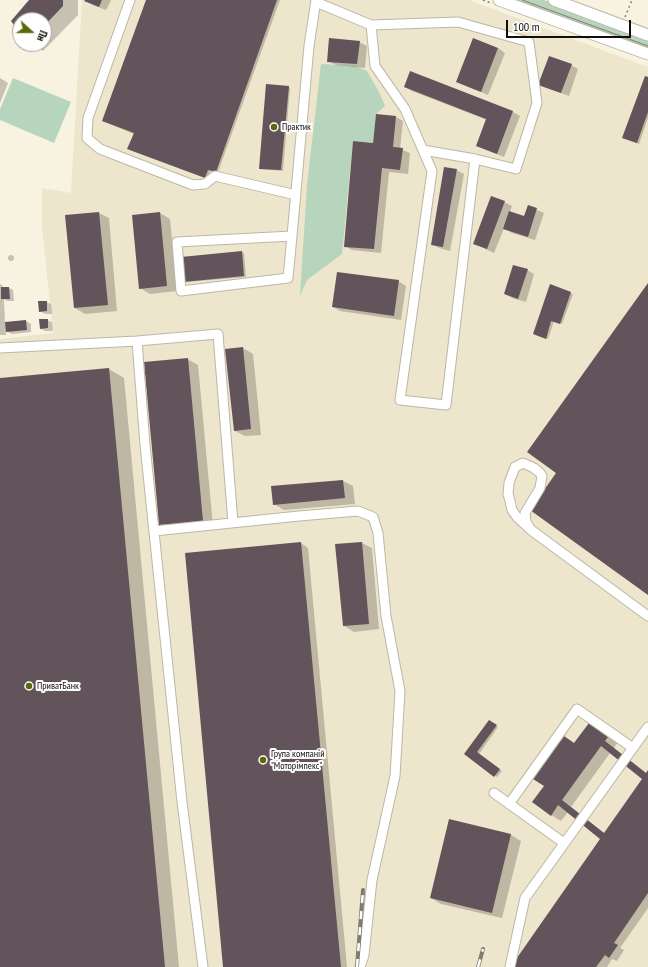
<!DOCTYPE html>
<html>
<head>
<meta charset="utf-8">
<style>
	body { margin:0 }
	#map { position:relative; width:648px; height:967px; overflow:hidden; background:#f8f3e0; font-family:"PT Sans Narrow",sans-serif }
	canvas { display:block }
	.north { position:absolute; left:12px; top:12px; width:40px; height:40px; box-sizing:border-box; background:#fff; border:1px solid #a09f9d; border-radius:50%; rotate:111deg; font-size:11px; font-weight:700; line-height:16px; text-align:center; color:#110f09 }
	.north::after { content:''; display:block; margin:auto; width:14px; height:18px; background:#5d680c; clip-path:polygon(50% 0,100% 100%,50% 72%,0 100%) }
	.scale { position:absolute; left:506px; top:20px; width:125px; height:18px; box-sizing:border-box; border:2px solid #110f09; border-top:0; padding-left:5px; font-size:12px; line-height:14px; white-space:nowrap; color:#110f09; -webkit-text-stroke:3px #fff; paint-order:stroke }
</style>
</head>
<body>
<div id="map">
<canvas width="648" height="967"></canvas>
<div class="north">Пн</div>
<div class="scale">100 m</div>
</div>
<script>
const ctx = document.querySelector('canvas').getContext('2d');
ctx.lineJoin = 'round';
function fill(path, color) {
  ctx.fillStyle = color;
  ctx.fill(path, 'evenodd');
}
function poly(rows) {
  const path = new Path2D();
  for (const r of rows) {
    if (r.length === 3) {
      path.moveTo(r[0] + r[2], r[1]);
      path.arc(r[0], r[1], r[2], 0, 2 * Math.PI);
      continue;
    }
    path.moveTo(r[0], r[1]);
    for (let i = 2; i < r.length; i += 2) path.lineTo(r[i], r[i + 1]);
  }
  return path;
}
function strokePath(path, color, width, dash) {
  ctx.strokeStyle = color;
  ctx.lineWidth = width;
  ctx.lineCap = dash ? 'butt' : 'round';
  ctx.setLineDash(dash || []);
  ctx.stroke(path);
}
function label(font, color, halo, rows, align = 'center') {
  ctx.font = font + ' "PT Sans Narrow",sans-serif';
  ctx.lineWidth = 4;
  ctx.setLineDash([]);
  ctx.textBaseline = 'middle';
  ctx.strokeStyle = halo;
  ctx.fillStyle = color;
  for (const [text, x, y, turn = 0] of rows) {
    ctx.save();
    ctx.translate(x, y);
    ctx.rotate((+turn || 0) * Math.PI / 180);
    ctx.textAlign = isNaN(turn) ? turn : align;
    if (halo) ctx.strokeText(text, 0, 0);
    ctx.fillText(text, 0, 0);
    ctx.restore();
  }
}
const built = poly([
	[82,0,469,0,648,67,648,967,0,967,0,339,53,333,42,226,42,188,71,193]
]);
const green = poly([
	[514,0,544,0,648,39,648,50],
	[321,64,355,66,367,71,380,94,385,106,376,114,373,143,353,141,342,254,307,280,300,296,307,185],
	[13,78,71,102,54,143,0,120,0,109]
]);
const shadow = poly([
	[30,0,78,0,78,15,43,51,31,44,44,44,44,20,20,20,20,32,12,21],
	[86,0,111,0,106,10,93,5],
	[147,0,280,0,218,172,211,170,207,178,131,150,134,134,103,121],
	[359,42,367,46,365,68,336,65,328,61],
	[498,48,505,53,488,95,457,82],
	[571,65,578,69,569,96,547,88,540,84],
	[411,72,513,112,520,116,504,157,477,146,487,120,412,91,405,87],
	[0,78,8,83,0,103],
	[648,78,648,118,639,144,625,139],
	[288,87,290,88,283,171,262,169],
	[396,117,403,121,400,149,410,153,408,174,389,172,381,253,352,250,345,246],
	[456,170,464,174,450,251,439,248,432,244],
	[504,202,512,206,510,212,525,217,528,206,544,213,535,240,512,233,504,228,494,253,475,244],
	[99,213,109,218,117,311,85,314,75,308],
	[160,213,170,219,177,291,150,294,140,288],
	[242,252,244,253,246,277,186,282,184,281],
	[11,258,3],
	[527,270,534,274,526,302,512,298,505,294],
	[398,281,406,286,401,320,340,311,333,307],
	[0,284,2,285,3,288,9,288,13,290,14,301,7,301,4,299,5,323,26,321,31,324,31,332,12,334,6,331,6,335,0,335],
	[551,286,573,294,562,324,554,321,548,339,536,335],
	[46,302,51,304,52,314,45,314,40,311],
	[47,320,52,322,53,331,45,331,40,328],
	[243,348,253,354,261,435,245,436,235,431],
	[187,359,198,365,213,526,170,530,160,525],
	[109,369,124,378,179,967,0,967,0,379],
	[343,481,353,486,355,504,284,510,274,504],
	[301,543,308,548,347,967,224,967],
	[362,543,372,548,379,629,354,632,344,626],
	[489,721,498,727,479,754,502,771,497,777,465,754],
	[589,724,617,743,614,748,647,774,648,772,648,908,620,948,624,950,617,961,612,959,607,967,516,967,602,838,568,812,561,821,551,815,545,786,564,737,575,744],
	[610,753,643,778,605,834,571,807],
	[450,821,511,835,521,841,502,918,441,904,431,898]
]);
const building = poly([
	[29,0,63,0,63,6,44,26,44,20,20,20,20,33,11,21],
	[85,0,102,0,99,7,84,1],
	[146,0,277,0,216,172,208,170,205,178,127,149,134,133,102,121],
	[329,38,360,41,357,64,327,62],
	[473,38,498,48,481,92,456,82],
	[549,56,572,64,561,93,538,85],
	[410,71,513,111,497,154,476,146,486,119,404,87],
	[645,76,648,77,648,112,637,143,622,138],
	[266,84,289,86,281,170,259,169],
	[376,114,396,116,393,147,403,148,400,170,382,168,374,249,344,247,353,141,373,143],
	[444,167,457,169,443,247,431,245],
	[491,196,505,201,487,249,473,244],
	[528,205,537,208,528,237,503,229,509,211,524,216],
	[99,212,108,305,74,308,65,215],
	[160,212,167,286,139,289,132,215],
	[242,251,244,276,183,282,181,257],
	[513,265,528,269,518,299,504,294],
	[337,272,399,280,394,316,332,307],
	[648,283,648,595,530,510,556,473,527,452],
	[550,284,571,292,560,324,551,321,546,339,533,334],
	[1,287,9,287,10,299,1,299],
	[38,301,47,301,47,311,39,312],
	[39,319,48,319,48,328,40,329],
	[26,320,27,330,6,332,5,322],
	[243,347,251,429,234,431,225,349],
	[188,358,203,521,159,525,144,362],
	[109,368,165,967,0,967,0,378],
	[343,480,345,498,273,505,271,486],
	[301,542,341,967,223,967,185,553],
	[362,542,369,624,343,626,335,544],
	[489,720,497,725,477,752,500,769,494,777,464,754],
	[589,723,608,737,605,741,646,773,648,770,648,893,614,943,618,945,609,958,605,955,596,967,515,967,512,965,600,839,558,805,551,816,532,802,544,786,533,779,564,736,574,743],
	[601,746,642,779,604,833,562,800],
	[449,819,511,834,492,913,430,898]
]);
const path = poly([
	[483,0,491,3],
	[625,17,632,0]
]);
const minor = poly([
	[130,0,88,118,87,138,100,149,193,185,205,184,215,176,296,195],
	[316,2,371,25,375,66,405,109,432,171,400,400,446,405,475,159,516,169,537,103,529,42,458,22,371,25],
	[423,150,475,159],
	[292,236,177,242,181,291,288,278,292,236,309,46,316,0],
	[137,341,145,445,182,802,203,967],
	[0,348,137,341,218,334,233,523],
	[531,530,526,522,525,513,540,488,542,476,540,473,534,468,523,463,515,467,509,483,508,494,510,501,512,510,517,517,531,530,648,616],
	[154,531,299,516,358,511,373,517,378,533,386,616,400,691,395,776,372,880,364,955,360,967],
	[494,793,564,843],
	[509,804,577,709,633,748],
	[510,967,525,898,648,727]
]);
const major = poly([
	[499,0,648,54],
	[554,0,648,35]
]);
const tram = poly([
	[522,0,648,46]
]);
const rail = poly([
	[357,967,363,890],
	[478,967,483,949]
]);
const markers = [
	[274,127,4,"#5d680c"],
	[29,686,4,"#5d680c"],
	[263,760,4,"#5d680c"]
];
const poiNames = [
	["Практик",282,127],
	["ПриватБанк",37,686],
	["Група компаній",271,754],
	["\"Моторімпекс\"",271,766]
];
fill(built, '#ede5cc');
fill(green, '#b7d5bd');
fill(shadow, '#0003');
fill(building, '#63535b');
strokePath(minor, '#bcb7a6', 11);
strokePath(major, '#bcb7a6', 13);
strokePath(path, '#898578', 1.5, [2, 3]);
strokePath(minor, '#fff', 9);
strokePath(major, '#fff', 11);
strokePath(tram, '#807c70', 1);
strokePath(rail, '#807c70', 4);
strokePath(rail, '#fff', 2.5, [8]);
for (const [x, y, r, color] of markers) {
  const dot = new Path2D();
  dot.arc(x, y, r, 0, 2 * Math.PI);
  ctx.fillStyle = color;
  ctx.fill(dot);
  strokePath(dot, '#fff', 1.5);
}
label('10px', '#110f09', '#fff', poiNames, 'left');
</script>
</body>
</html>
